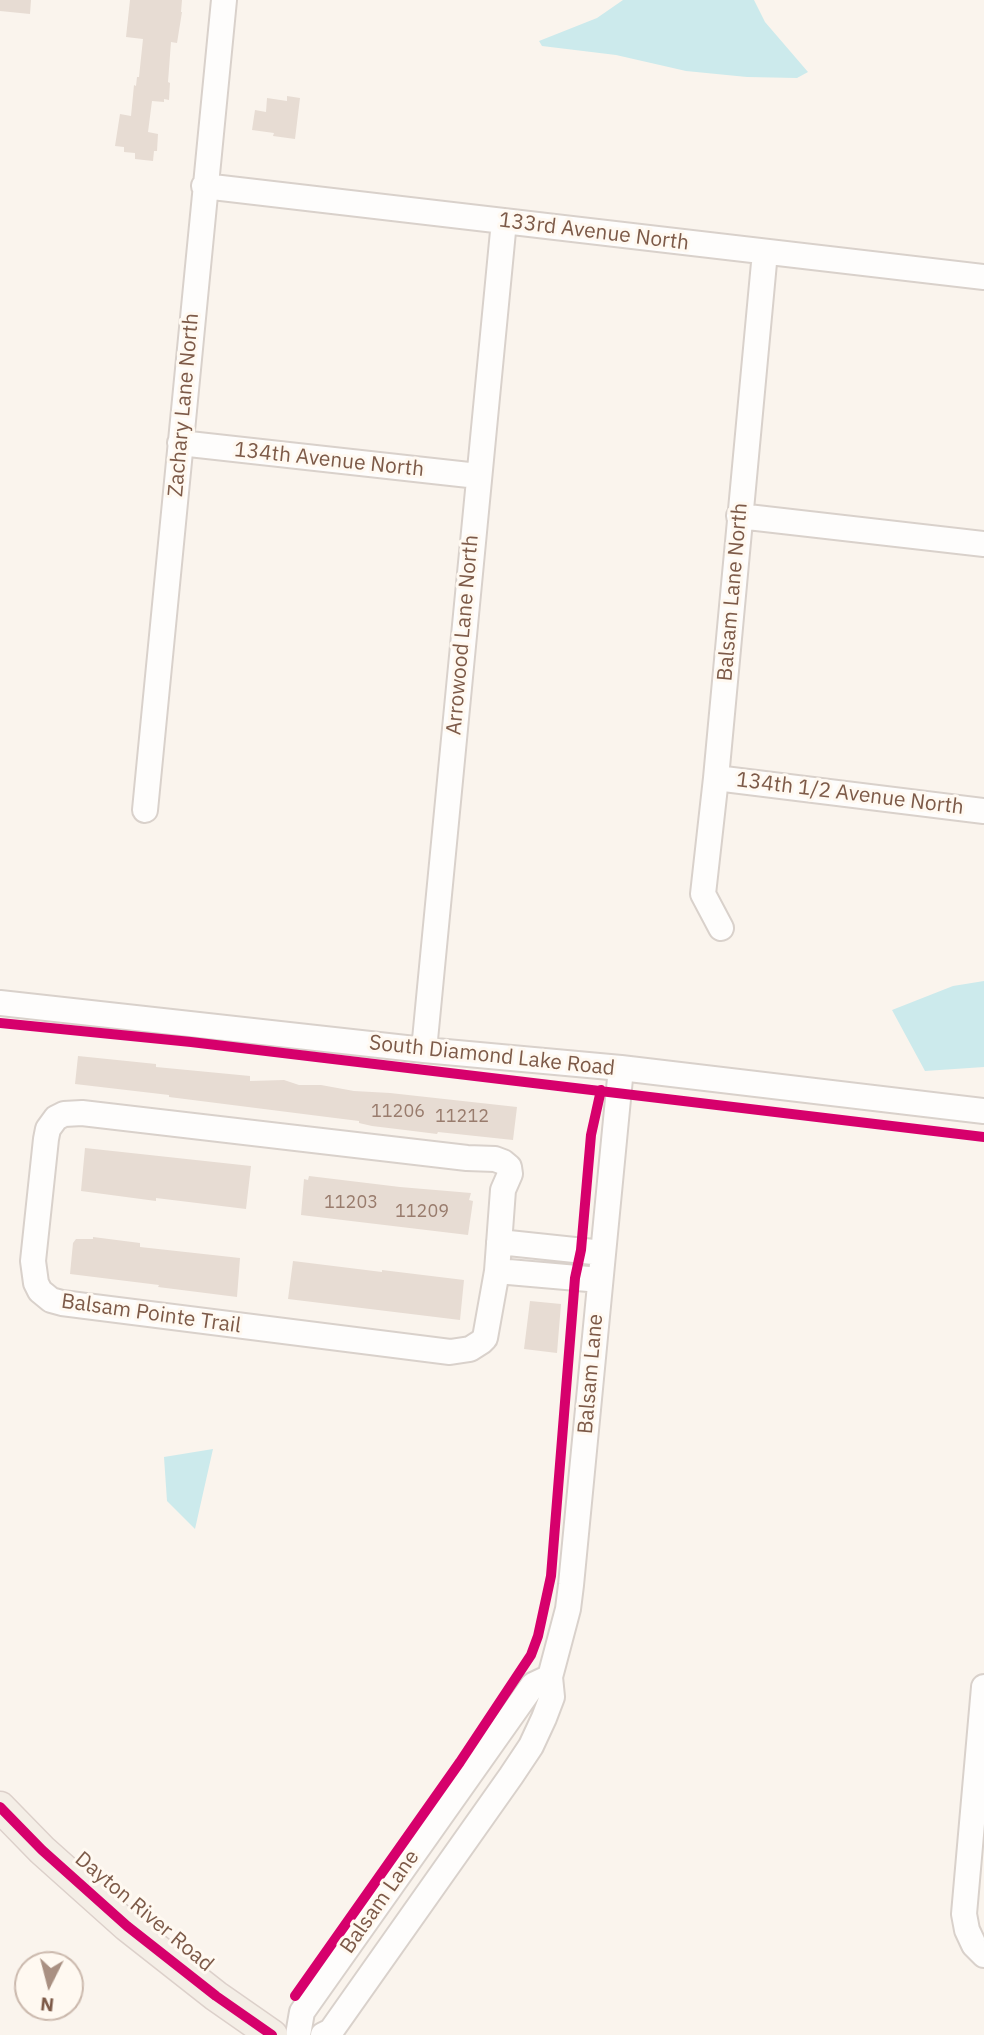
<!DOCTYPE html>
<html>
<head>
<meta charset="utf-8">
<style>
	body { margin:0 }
	#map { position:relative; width:984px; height:2035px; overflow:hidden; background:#faf4ed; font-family:"IBM Plex Sans",sans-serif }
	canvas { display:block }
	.north { position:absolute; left:14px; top:1951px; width:70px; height:70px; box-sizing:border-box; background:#fff9f1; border:2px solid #cbb9ad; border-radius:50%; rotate:186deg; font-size:19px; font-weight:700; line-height:28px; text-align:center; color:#7d5a48 }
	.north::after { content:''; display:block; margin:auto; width:24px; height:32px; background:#a99082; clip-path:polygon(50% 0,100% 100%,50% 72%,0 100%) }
</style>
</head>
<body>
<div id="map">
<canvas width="984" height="2035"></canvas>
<div class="north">N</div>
</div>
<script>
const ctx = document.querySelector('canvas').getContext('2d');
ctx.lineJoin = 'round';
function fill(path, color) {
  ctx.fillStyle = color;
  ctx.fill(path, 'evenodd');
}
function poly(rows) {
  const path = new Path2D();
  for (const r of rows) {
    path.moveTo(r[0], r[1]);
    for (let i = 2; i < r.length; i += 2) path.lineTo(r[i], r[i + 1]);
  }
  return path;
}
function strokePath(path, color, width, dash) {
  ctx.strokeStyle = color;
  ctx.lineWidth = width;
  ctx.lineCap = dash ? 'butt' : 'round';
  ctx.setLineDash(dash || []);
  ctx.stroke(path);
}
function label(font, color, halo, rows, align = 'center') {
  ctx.font = font + ' "IBM Plex Sans",sans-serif';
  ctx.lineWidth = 6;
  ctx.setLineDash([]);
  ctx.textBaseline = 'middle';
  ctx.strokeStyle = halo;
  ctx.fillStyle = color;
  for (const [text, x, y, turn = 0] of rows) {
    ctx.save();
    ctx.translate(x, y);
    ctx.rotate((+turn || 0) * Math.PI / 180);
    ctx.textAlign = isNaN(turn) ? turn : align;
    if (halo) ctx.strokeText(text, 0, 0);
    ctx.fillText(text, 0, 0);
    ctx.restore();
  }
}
const water = poly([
	[623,0,754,0,765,22,808,72,797,78,747,77,686,71,616,55,542,46,539,41,597,18],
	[984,981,984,1067,925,1071,892,1010,953,986],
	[213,1449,195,1529,167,1501,164,1457]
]);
const building = poly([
	[0,0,31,0,30,14,0,11],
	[130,0,182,0,181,12,182,12,177,43,171,42,168,82,170,83,169,100,164,99,164,102,152,101,148,132,158,134,157,151,154,151,153,161,135,159,135,153,124,152,124,147,115,146,120,114,131,116,134,85,136,86,137,77,139,77,143,39,126,37],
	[287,96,300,98,295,139,273,136,274,133,252,130,255,110,266,112,267,98,287,101],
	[78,1056,156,1064,156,1067,250,1076,250,1081,284,1080,299,1085,321,1085,354,1091,390,1093,517,1107,513,1140,438,1132,437,1134,405,1130,372,1126,359,1123,359,1121,327,1117,169,1097,169,1095,75,1084],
	[85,1148,251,1166,246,1209,156,1198,156,1201,81,1191],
	[309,1176,400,1187,471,1193,469,1200,473,1201,468,1235,301,1215,304,1179,308,1180],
	[93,1237,140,1243,140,1247,240,1258,237,1297,158,1287,159,1285,70,1274,73,1243,76,1239,93,1239],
	[293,1261,382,1272,382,1270,464,1280,460,1320,288,1299],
	[530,1301,561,1304,557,1353,524,1349]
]);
const minor = poly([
	[204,186,984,277],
	[180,443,478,476],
	[739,516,984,544],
	[716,778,984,811],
	[145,810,224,0],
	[721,928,703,894,716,778,765,252],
	[0,1003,424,1050,621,1068,984,1111],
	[424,1050,504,221],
	[82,1113,467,1158,495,1159,503,1162,509,1167,510,1174,503,1190,497,1271,485,1338,481,1342,470,1349,450,1352,62,1303,51,1300,40,1291,36,1283,33,1261,46,1139,48,1129,56,1118,64,1114,82,1113],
	[499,1242,603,1253],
	[497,1271,600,1280],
	[984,1687,964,1914,967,1930,974,1945,984,1955],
	[298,2035,302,2012,533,1685,550,1677],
	[323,2035,331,2031,511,1776,531,1746,544,1718,552,1697,550,1677,568,1609,571,1585,621,1068]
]);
const major = poly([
	[0,1807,42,1850,127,1926,216,1996,272,2035]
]);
const cycleway = poly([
	[0,1023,191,1042,984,1137],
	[0,1807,42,1850,127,1926,216,1996,272,2035],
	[295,1996,460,1762,531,1655,538,1636,551,1576,575,1278,581,1250,591,1135,601,1090]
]);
const numberNames = [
	["11206",398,1112],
	["11212",462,1117],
	["11203",351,1203],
	["11209",422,1212]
];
const streetNames = [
	["133rd Avenue North",594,232,7],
	["Zachary Lane North",184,405,-85],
	["134th Avenue North",329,460,6],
	["Balsam Lane North",733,592,-85],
	["Arrowood Lane North",463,635,-85],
	["134th 1/2 Avenue North",850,794,7],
	["South Diamond Lake Road",492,1056,6],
	["Balsam Pointe Trail",151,1314,8],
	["Balsam Lane",591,1374,-85],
	["Balsam Lane",380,1902,-55],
	["Dayton River Road",144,1912,40]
];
fill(water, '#cceaec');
fill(building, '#e7dcd3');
strokePath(minor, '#d9d1cb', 28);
strokePath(major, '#dcd0ca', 33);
strokePath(minor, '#fefdfc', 24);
strokePath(major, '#f4eee6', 30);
strokePath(cycleway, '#d6006c', 10);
label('18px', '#997c6d', null, numberNames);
label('21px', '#7d5a48', '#fff9f1', streetNames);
</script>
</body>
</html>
